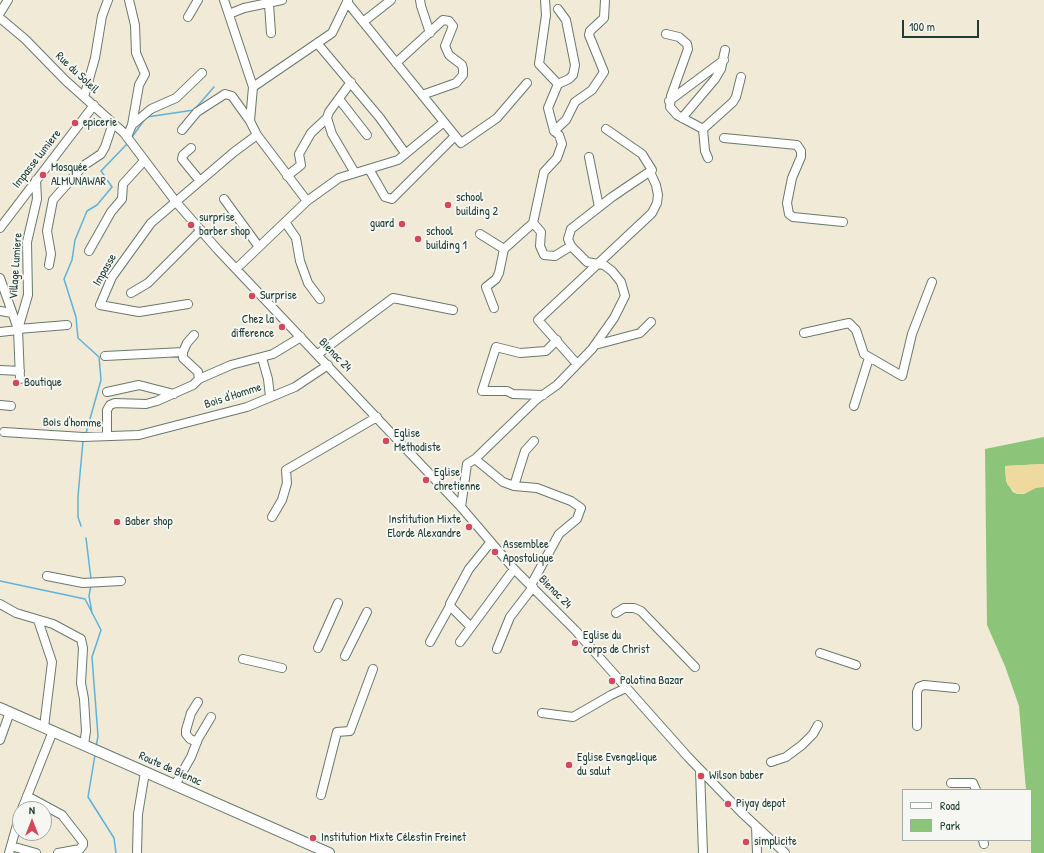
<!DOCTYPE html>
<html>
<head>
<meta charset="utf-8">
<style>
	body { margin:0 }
	#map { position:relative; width:1044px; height:853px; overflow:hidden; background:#f0ead7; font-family:"Patrick Hand",sans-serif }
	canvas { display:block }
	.legend { position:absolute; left:902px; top:789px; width:130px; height:52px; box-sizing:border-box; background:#f6f6f2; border:1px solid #a0aca6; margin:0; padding:5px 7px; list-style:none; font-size:12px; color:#1f3d34 }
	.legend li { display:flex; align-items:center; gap:8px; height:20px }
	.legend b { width:20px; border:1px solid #a0aca6 }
	.north { position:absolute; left:12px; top:801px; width:40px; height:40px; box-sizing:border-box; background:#f6f6f2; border:1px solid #a0aca6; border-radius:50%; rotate:0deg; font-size:11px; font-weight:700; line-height:16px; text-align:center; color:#1f3d34 }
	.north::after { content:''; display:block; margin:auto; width:14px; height:18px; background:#d1495b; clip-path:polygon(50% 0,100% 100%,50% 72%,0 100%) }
	.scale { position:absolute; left:902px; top:20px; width:77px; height:18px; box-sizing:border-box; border:2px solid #1f3d34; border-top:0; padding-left:5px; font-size:12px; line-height:14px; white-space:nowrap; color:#1f3d34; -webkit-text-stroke:3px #f6f6f2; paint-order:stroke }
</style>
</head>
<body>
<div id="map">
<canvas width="1044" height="853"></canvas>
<ul class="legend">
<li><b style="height:5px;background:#fff"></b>Road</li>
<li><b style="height:11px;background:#8cc579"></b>Park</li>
</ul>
<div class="north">N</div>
<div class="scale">100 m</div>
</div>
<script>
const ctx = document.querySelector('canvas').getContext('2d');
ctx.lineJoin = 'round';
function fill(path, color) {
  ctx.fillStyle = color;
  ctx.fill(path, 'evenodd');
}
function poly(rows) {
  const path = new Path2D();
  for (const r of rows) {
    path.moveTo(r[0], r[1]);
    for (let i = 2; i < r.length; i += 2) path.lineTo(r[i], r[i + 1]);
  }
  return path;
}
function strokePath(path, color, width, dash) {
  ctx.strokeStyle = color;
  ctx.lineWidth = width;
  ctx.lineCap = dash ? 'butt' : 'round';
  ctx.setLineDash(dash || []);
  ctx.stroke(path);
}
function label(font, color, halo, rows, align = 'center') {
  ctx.font = font + ' "Patrick Hand",sans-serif';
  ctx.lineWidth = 4;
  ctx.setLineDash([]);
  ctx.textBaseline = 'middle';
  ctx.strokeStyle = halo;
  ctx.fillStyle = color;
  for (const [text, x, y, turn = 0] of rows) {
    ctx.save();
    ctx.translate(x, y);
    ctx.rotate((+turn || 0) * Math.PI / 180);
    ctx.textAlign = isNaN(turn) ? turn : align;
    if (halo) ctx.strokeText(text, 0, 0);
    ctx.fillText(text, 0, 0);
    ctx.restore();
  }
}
const green = poly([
	[1044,437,1044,464,1005,466,1006,481,1013,492,1017,494,1024,494,1034,488,1044,487,1044,853,1031,853,1031,790,1026,790,1019,706,1005,666,987,625,985,449]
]);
const sand = poly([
	[1044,464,1044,487,1038,487,1026,493,1017,494,1007,484,1005,466]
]);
const stream = poly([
	[147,117,194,110,214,87],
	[132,137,145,119],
	[86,433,101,380,99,357,78,338,76,317,64,279,72,260,75,240,87,211,97,205,112,187,101,171,127,144],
	[81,526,78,517,78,496,83,441],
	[86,538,91,579],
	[0,581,85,599,101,630,92,657,98,736,96,747],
	[91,585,89,596,92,613],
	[95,755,88,797,114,838,116,853]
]);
const minor = poly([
	[224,0,253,87,250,121,257,135,307,201],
	[420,0,421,6,430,33],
	[545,0,546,15,539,64,558,84,548,108,554,131,559,135,562,144,557,158,544,172,533,223,541,232,540,246,544,255,555,256,571,246],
	[347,2,461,143,497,118,527,83],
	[269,4,271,33],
	[0,13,8,0],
	[229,14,244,8,282,0],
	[188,17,198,0],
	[0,18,25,39,65,80,124,133,176,202,218,250,461,507,514,569,575,630,688,757,741,812,785,853],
	[363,22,391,0],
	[666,34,679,37,687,44,688,49,671,96,670,107,677,115,703,129,705,151,708,158],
	[317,43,380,118,405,153],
	[396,63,443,20,449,21,453,26,445,46,449,55,462,65,463,69,463,75,456,83,422,95],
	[351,82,329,112,327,118,332,134,355,173],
	[558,84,569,79,573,75,575,65,566,20,558,9],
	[253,87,332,33,348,0],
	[84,97,95,58,102,16,108,0],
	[339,99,367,135],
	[669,101,724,60],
	[682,118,715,79,721,69,725,50],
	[132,125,151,109,176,98,202,73],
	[703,129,733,102,736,97,741,77],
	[182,130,197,112,225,94,232,96,250,121],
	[554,131,566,120,575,102,592,90,604,72,589,35,590,31,604,18,605,0],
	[127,137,132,125,139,85,145,74,136,53,135,25,129,0],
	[724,138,797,145,801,151,801,157,792,178,787,203,789,214,793,217,843,222],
	[191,148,183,155,182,159,200,181],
	[589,157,599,207],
	[369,169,385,197,392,199,455,136],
	[287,176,301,165,299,154,311,133,327,118],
	[224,199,259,247],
	[285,222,296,238,300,261,308,283,320,299],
	[0,228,94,105],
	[480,234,504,249,499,273,496,279,486,287,494,308],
	[504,249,533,223],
	[89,251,111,212,122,199,123,184,144,161],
	[49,265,51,254,47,231,53,200,83,166,101,154,105,147,113,123],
	[236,269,307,201,339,178,398,160,444,122],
	[0,278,18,329,28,295,27,242,37,199,36,180],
	[131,293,148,283,201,230],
	[188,304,139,312,100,305,112,277,151,223,234,152,257,135],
	[0,311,12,313],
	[0,332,18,330],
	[804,333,849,323,856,330,864,354,902,376,912,334,932,282],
	[194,335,187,343,183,352,183,358,198,372,199,379],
	[595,345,640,333,651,322],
	[318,354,393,298,453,310],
	[105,356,183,352],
	[262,358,268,379,270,397],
	[577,364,538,320,652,213,657,203,658,195,656,185,650,172],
	[0,370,20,371],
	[20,379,18,329,67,325],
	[107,392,139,385,174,394],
	[543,395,513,394,507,391,482,391,496,347,520,353,546,351,557,340],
	[0,405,11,406],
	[854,406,869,358],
	[4,432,83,437,139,435,247,407,295,387,328,365],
	[107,436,107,410,110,405,115,403,146,404,157,401,193,385,199,379,231,365,273,354,301,337],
	[475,459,503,482,514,486,537,488,571,501,581,508,577,519,559,534,531,585],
	[514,486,525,451,534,441],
	[461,507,467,464,475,459,537,399,557,385,592,349,614,318,625,296,621,282,612,271,604,265,587,262,571,246,568,239,571,229,612,197,652,170,642,154,606,129],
	[272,517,282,500,287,483,286,470,377,417],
	[47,576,83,583,121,581],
	[0,604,16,613,53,624,81,639,83,648,81,683,84,699,86,731,84,745],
	[616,613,624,608,634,608,641,611,695,667],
	[38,620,52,662,44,727],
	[471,627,450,606,450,604,469,569,490,543],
	[430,642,450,606],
	[460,642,514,569],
	[318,648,338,603],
	[497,649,510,617,533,587],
	[820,653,856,665],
	[345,656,367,612],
	[243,659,282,668],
	[542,713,573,717,611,695,626,688],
	[917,726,917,692,919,687,924,685,955,688],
	[0,740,10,712],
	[197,742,190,739,186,734,186,730,191,713,198,702],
	[771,762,786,757,802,745,813,734,818,725],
	[700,770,703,853],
	[951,783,973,783,976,790],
	[175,785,191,757,198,739,211,717],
	[321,795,337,732,350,731,373,669],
	[27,796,62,815,83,842,83,845,80,849,58,853],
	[22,809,53,731],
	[756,826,757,853],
	[983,840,984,844],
	[11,846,36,853],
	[9,853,20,814],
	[137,853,138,814,145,772]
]);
const major = poly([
	[0,708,329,853]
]);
const markers = [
	[75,123,4,"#d1495b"],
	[43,175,4,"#d1495b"],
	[448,205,4,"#d1495b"],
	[402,224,4,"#d1495b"],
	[191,225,4,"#d1495b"],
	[418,239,4,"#d1495b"],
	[252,296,4,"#d1495b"],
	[282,327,4,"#d1495b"],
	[16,383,4,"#d1495b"],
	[386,441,4,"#d1495b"],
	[426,480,4,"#d1495b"],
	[117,522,4,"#d1495b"],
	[469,527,4,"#d1495b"],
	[495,552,4,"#d1495b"],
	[575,643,4,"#d1495b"],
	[612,681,4,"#d1495b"],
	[569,765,4,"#d1495b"],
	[701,776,4,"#d1495b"],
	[728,804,4,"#d1495b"],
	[313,838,4,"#d1495b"],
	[746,842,4,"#d1495b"]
];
const streetNames = [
	["Rue du Soleil",77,73,43],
	["Impasse lumiere",37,159,-52],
	["Village Lumiere",16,266,-86],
	["Impasse",105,270,-60],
	["Bienac 24",335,355,46],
	["Bois d'Homme",233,396,-18],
	["Bois d'homme",72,423,1],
	["Bienac 24",555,592,45],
	["Route de Bienac",170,769,24]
];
const poiNames = [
	["epicerie",83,123],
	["Mosquée",51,168],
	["ALMUNAWAR",51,182],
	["school",456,198],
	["building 2",456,212],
	["surprise",199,218],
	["barber shop",199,232],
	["guard",394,224,"right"],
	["school",426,232],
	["building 1",426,246],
	["Surprise",260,296],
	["Chez la",274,320,"right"],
	["difference",274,334,"right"],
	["Boutique",24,383],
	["Eglise",394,434],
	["Methodiste",394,448],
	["Eglise",434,473],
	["chretienne",434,487],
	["Institution Mixte",461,520,"right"],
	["Elorde Alexandre",461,534,"right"],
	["Baber shop",125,522],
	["Assemblee",503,545],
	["Apostolique",503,559],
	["Eglise du",583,636],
	["corps de Christ",583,650],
	["Polotina Bazar",620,681],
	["Eglise Evengelique",577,758],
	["du salut",577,772],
	["Wilson baber",709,776],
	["Piyay depot",736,804],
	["Institution Mixte Célestin Freinet",321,838],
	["simplicite",754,842]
];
fill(green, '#8cc579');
fill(sand, '#eeda9e');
strokePath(stream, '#5fb2da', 1.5);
strokePath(minor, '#687a6d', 10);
strokePath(major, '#687a6d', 12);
strokePath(minor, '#fff', 8);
strokePath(major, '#fff', 10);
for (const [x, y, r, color] of markers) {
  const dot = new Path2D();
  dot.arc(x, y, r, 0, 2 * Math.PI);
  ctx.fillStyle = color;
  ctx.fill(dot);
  strokePath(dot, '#f6f6f2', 1.5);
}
label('12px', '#1f3d34', '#f6f6f2', streetNames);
label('12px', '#1f3d34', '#f6f6f2', poiNames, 'left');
</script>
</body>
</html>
